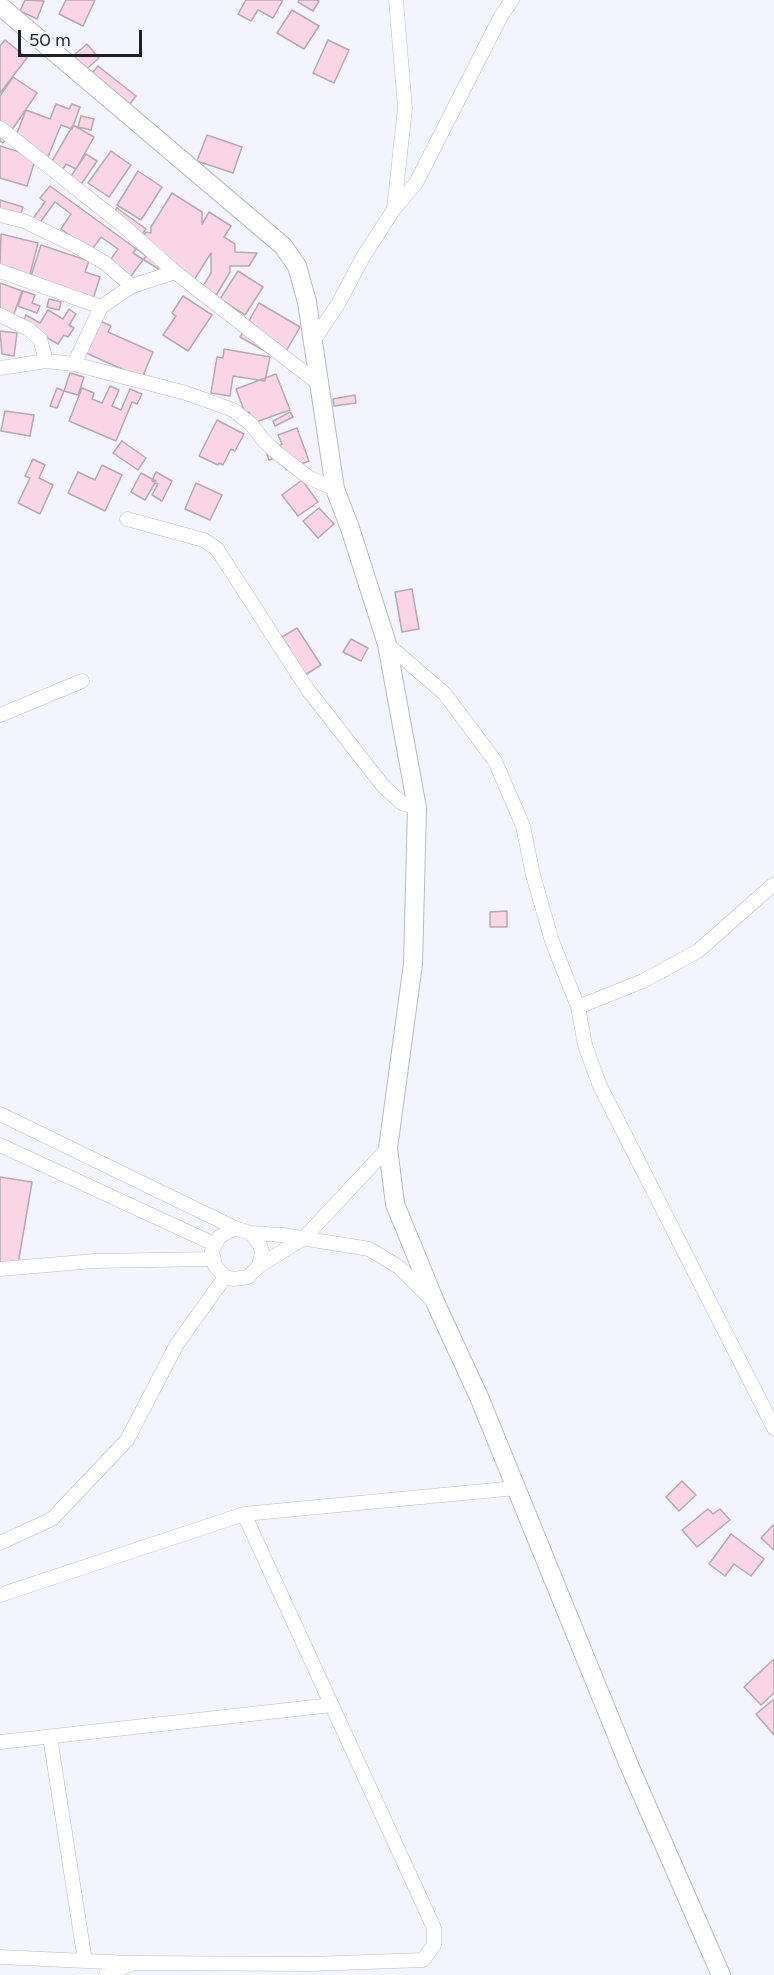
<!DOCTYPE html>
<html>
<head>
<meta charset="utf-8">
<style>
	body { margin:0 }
	#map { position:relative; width:774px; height:1975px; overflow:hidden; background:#f3f4fd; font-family:Figtree,sans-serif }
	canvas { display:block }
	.scale { position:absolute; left:18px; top:30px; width:124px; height:27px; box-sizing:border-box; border:3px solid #1f2023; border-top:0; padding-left:8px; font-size:18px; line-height:21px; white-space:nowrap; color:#1f2023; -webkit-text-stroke:4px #f3f4fd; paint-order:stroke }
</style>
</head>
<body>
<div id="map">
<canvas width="774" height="1975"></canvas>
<div class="scale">50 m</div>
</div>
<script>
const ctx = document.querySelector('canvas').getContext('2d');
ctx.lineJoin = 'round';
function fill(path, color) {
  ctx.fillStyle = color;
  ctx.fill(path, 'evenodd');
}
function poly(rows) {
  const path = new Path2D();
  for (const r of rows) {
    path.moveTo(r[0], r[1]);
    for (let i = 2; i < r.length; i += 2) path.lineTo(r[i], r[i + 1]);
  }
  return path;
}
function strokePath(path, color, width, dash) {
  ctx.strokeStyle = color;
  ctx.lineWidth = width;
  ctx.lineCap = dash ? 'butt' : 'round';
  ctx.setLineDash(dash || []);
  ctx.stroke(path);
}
const building = poly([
	[25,0,44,1,37,19,20,11,25,0],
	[66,0,95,0,83,26,59,14,66,0],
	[246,0,283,0,273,18,258,10,251,21,238,14,246,0],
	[299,0,317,0,319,1,313,11,298,2,299,0],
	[292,10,319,26,304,49,277,33,292,10],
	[5,40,27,58,0,93,0,46,5,40],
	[328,40,349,50,334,83,313,73,328,40],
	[87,44,99,58,82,73,69,59,87,44],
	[98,66,136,96,124,112,85,82,98,66],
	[13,77,37,93,3,143,0,141,0,96,13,77],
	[56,104,69,109,72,104,80,107,72,129,61,125,47,159,12,146,26,110,50,119,56,104],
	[81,116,94,119,91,130,78,127,81,116],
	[73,125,94,137,76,169,66,164,63,169,51,163,73,125],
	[207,135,242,147,233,173,197,161,207,135],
	[0,146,36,157,27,186,0,178,0,146],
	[111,151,131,165,109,197,88,183,111,151],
	[86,154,97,161,80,186,69,179,86,154],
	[138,171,162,187,141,220,117,205,138,171],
	[50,186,146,256,128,280,107,265,118,249,101,237,91,251,61,229,71,214,55,202,38,225,32,220,45,202,40,198,50,186],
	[172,193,202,212,202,224,209,212,231,226,224,237,235,244,235,252,257,253,249,266,230,266,230,272,214,299,200,291,211,273,211,253,189,288,133,253,146,232,151,233,151,227,172,193],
	[0,200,23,207,20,216,0,210,0,200],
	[117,208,146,229,138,240,110,218,117,208],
	[1,234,38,243,28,282,12,278,15,269,0,265,1,234],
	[41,245,89,261,85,272,100,277,93,299,30,279,41,245],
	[238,271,263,287,245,315,220,299,238,271],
	[0,283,22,291,13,317,0,312,0,283],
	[23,291,35,295,32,303,40,306,37,313,18,306,23,291],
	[183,296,212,315,188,351,163,335,176,316,172,313,183,296],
	[49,299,61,302,59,310,47,307,49,299],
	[259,303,300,327,281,360,240,337,259,303],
	[69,309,76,314,69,325,74,328,68,337,64,335,58,344,22,323,26,315,40,323,48,310,63,319,69,309],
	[98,320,111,326,108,332,153,352,142,378,84,352,98,320],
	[0,331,17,333,14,356,2,354,0,331],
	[224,349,270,357,265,381,233,376,230,396,211,393,217,357,223,358,224,349],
	[70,373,84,377,78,395,64,391,70,373],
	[276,374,290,410,253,423,249,412,245,413,236,389,276,374],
	[110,386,119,390,112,406,121,410,130,389,142,394,137,404,132,402,116,441,69,421,82,388,94,393,92,399,102,403,110,386],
	[57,388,64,391,57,408,50,406,57,388],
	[355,395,356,403,334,406,333,399,355,395],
	[5,411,34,415,30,436,1,431,5,411],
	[290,412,293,417,275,426,273,421,290,412],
	[217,420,244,434,235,451,231,449,223,465,219,463,218,465,199,456,217,420],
	[297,428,309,461,286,470,281,456,269,460,266,451,282,444,278,435,297,428],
	[122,441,146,458,138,470,113,453,122,441],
	[33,459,45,465,39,478,53,485,40,514,18,503,30,478,25,476,33,459],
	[102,465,122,475,105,511,68,493,78,472,95,480,102,465],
	[156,472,172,481,162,501,152,495,158,484,152,481,156,472],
	[141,473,156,481,145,500,131,492,141,473],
	[302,480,318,502,298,516,282,495,302,480],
	[196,483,222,495,210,520,185,509,196,483],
	[319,508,334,524,318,538,303,521,319,508],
	[412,589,419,629,402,632,395,592,412,589],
	[297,628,321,665,300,678,283,652,289,648,282,637,297,628],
	[351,639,368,648,361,661,343,652,351,639],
	[507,911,507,927,490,927,490,912,507,911],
	[0,1177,32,1182,17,1270,0,1267,0,1177],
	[682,1481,696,1495,679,1511,666,1497,682,1481],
	[708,1509,713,1514,720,1509,730,1520,697,1547,682,1530,708,1509],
	[773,1525,774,1525,774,1550,761,1538,773,1525],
	[731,1534,764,1559,751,1576,734,1564,725,1576,709,1564,731,1534],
	[774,1659,774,1693,761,1705,744,1687,774,1659],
	[774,1699,774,1735,756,1714,774,1699]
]);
const minor = poly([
	[0,128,120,223,175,272,319,384],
	[394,209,405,108,396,0],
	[0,215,24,221,76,246,105,263,132,286,175,272],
	[0,271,101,307],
	[0,315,28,329,40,339,46,361],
	[314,340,338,304,363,257,394,209,416,183,501,16,512,0],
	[74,364,186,393,233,410,251,424,264,441,276,452,308,477,335,489],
	[0,368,46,361,74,364,101,307,132,286],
	[127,519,204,540,217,549,308,690,384,787,402,803,417,808],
	[387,644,445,694,495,761,523,826,533,875,552,941,578,1007,585,1045,600,1086,774,1428],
	[0,715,82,681],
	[578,1007,643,981,698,951,774,884],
	[0,1114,235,1228],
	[0,1145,214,1244],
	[250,1233,260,1245,262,1252,259,1266,248,1277,233,1279,225,1277,215,1266,212,1251,219,1237,235,1228,250,1233,283,1235,369,1249,399,1267,432,1300],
	[259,1266,304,1238,388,1148],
	[0,1269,95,1261,212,1259],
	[0,1543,52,1519,127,1440,177,1344,225,1277],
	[0,1595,244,1514,516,1488],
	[50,1737,85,1961],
	[0,1742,332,1705],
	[0,1957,130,1963],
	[106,1975,133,1963,311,1964,423,1960,434,1945,434,1928,244,1514]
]);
const tertiary = poly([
	[0,6,283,246,297,266,307,302,335,489,350,528,387,644,417,808,413,964,388,1148,395,1204,436,1304,479,1397,629,1765,721,1975]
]);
fill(building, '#f9d5e6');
strokePath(building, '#b4abaf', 1.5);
strokePath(minor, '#babbc2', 15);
strokePath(tertiary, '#babbc2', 20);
strokePath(minor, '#fff', 14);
strokePath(tertiary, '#fff', 18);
</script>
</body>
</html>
